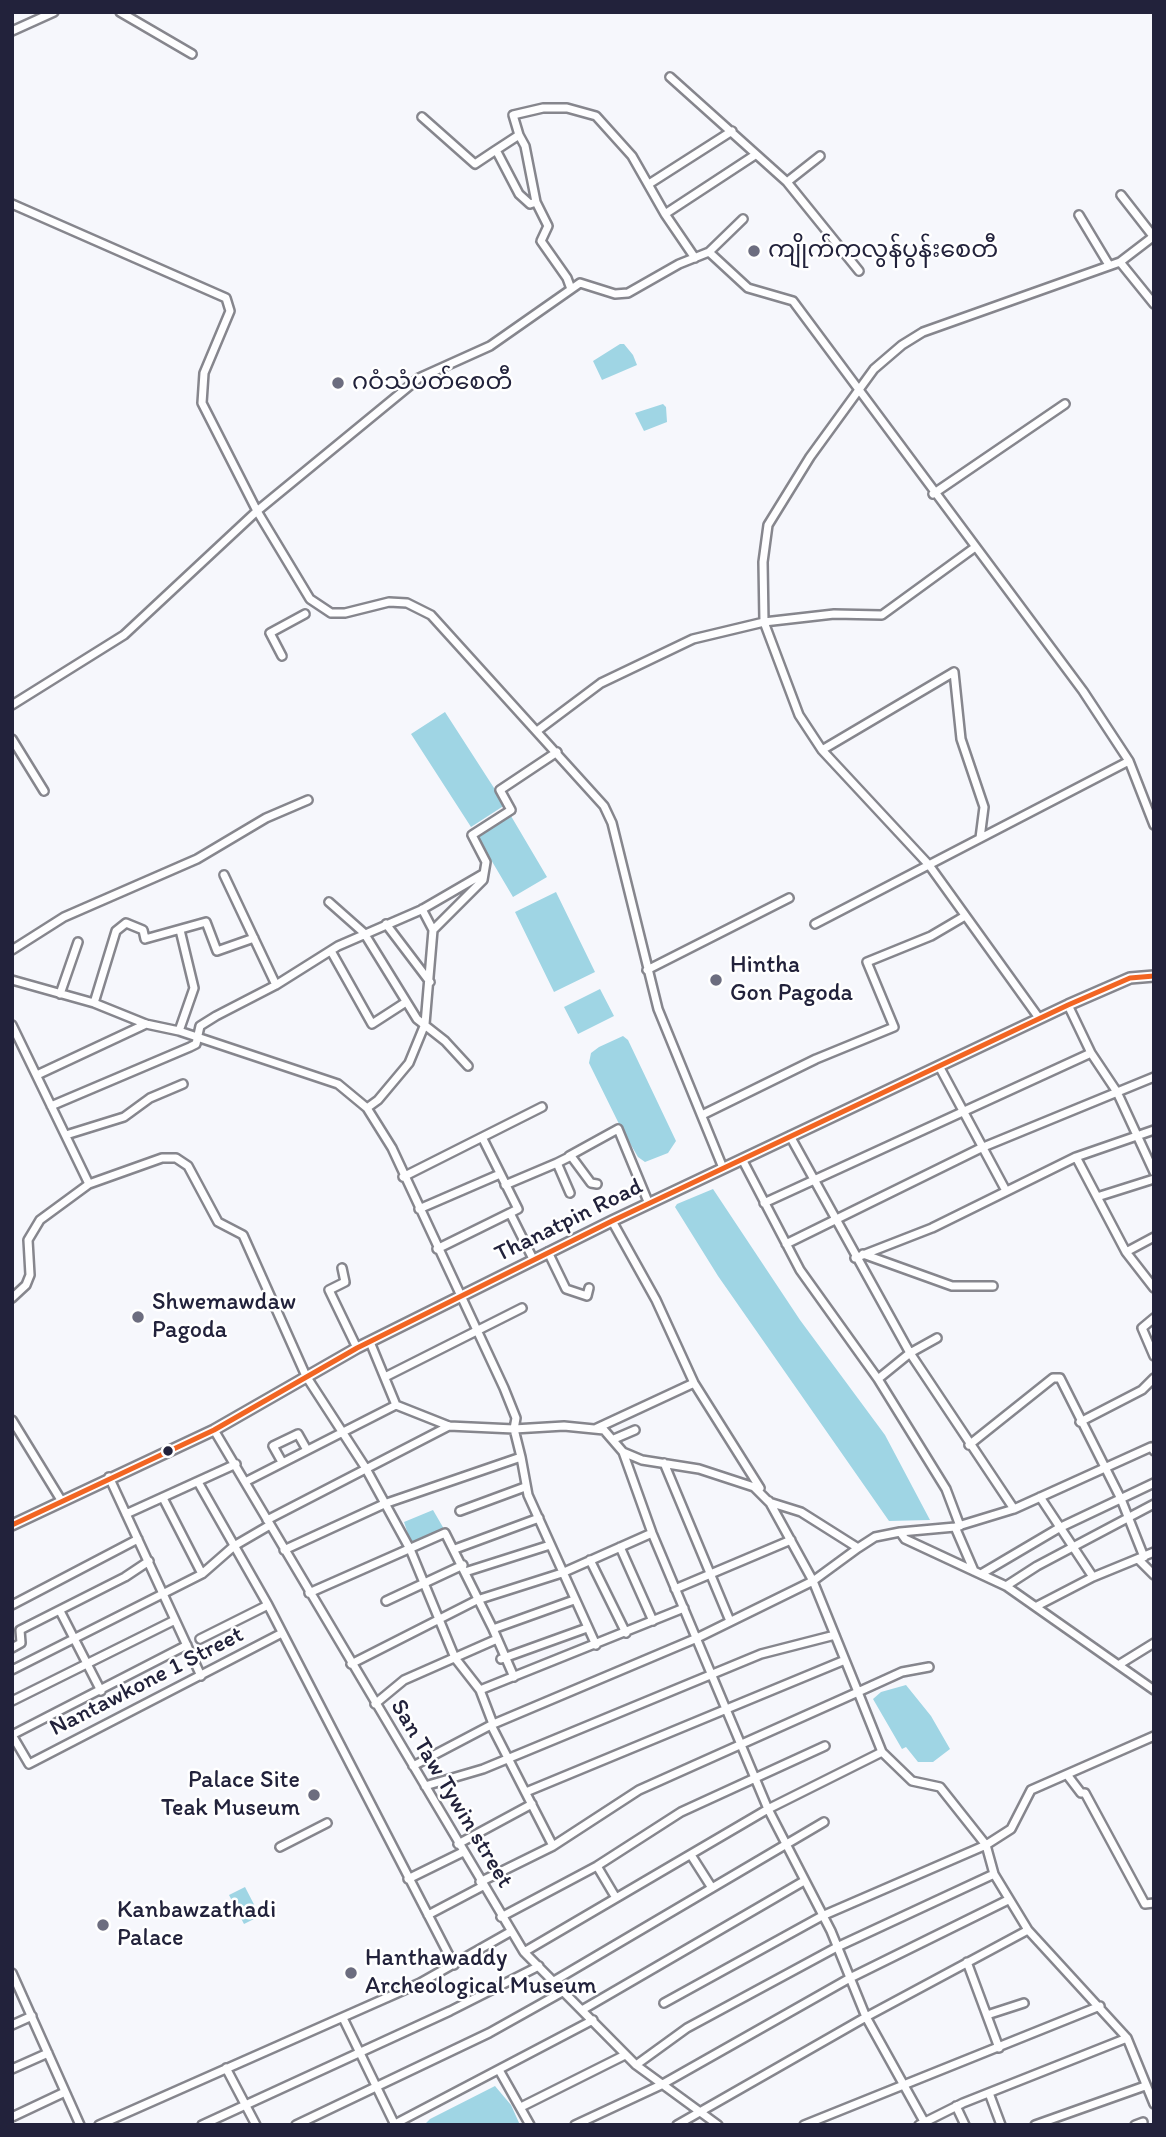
<!DOCTYPE html>
<html>
<head>
<meta charset="utf-8">
<style>
	body { margin:0 }
	#map { position:relative; width:1166px; height:2137px; overflow:hidden; background:#f6f7fc; font-family:Itim,sans-serif }
	canvas { display:block }
	.frame { position:absolute; inset:0; border:14px solid #22223b; pointer-events:none }
</style>
</head>
<body>
<div id="map">
<canvas width="1166" height="2137"></canvas>
<div class="frame"></div>
</div>
<script>
const ctx = document.querySelector('canvas').getContext('2d');
ctx.lineJoin = 'round';
function fill(path, color) {
  ctx.fillStyle = color;
  ctx.fill(path, 'evenodd');
}
function poly(rows) {
  const path = new Path2D();
  for (const r of rows) {
    path.moveTo(r[0], r[1]);
    for (let i = 2; i < r.length; i += 2) path.lineTo(r[i], r[i + 1]);
  }
  return path;
}
function strokePath(path, color, width, dash) {
  ctx.strokeStyle = color;
  ctx.lineWidth = width;
  ctx.lineCap = dash ? 'butt' : 'round';
  ctx.setLineDash(dash || []);
  ctx.stroke(path);
}
function label(font, color, halo, rows, align = 'center') {
  ctx.font = font + ' Itim,"Noto Sans Myanmar",sans-serif';
  ctx.lineWidth = 5;
  ctx.setLineDash([]);
  ctx.textBaseline = 'middle';
  ctx.strokeStyle = halo;
  ctx.fillStyle = color;
  for (const [text, x, y, turn = 0] of rows) {
    ctx.save();
    ctx.translate(x, y);
    ctx.rotate((+turn || 0) * Math.PI / 180);
    ctx.textAlign = isNaN(turn) ? turn : align;
    if (halo) ctx.strokeText(text, 0, 0);
    ctx.fillText(text, 0, 0);
    ctx.restore();
  }
}
const water = poly([
	[620,344,624,344,633,355,637,365,602,380,593,361],
	[663,404,666,407,667,422,644,431,635,413],
	[445,712,505,805,471,827,411,734],
	[511,816,547,877,513,897,477,836],
	[556,892,595,972,554,992,515,912],
	[600,989,614,1016,578,1034,564,1007],
	[623,1036,628,1040,676,1141,668,1153,645,1162,638,1157,621,1128,589,1063,591,1053,599,1047],
	[713,1189,800,1320,885,1435,930,1520,889,1521,718,1276,675,1207,677,1204],
	[433,1510,444,1529,411,1543,404,1522],
	[906,1685,931,1716,950,1749,933,1762,918,1762,906,1747,902,1749,873,1699,881,1692],
	[245,1887,260,1916,244,1924,229,1895],
	[495,2086,511,2105,520,2125,424,2125,430,2119]
]);
const minor = poly([
	[120,12,192,54],
	[12,31,54,12],
	[670,77,787,182,859,271],
	[422,117,475,164,496,150,519,194,530,204,536,202,548,226,541,241,567,278,571,289],
	[519,135,525,146,536,202],
	[496,150,519,135,513,115,543,108,567,108,596,116,632,156,665,214,755,155],
	[787,182,820,156],
	[649,184,732,131],
	[1121,195,1153,236],
	[12,204,226,298,230,311,204,373,202,403,257,511,310,599,331,613,345,613,389,602,407,603,431,615,604,806,612,823,658,1009,723,1168],
	[665,214,695,258],
	[1079,215,1109,265],
	[709,252,748,288,793,301,1083,691,1129,761],
	[1120,262,1154,304],
	[933,494,1065,404],
	[974,548,882,615,834,614,764,622,799,715,822,750,929,865,1039,1018],
	[282,656,270,633,305,614],
	[12,705,124,635,257,511,419,378,490,346,580,283,615,294,628,293,679,264,709,252,743,219],
	[537,731,601,683,693,639,764,622,763,562,768,525,810,457,874,369,902,345,923,332,1120,262,1154,236],
	[12,739,44,791],
	[822,750,954,672,961,739,984,807,980,838],
	[224,875,276,985],
	[329,902,364,933,417,1019,445,1041,468,1066],
	[386,924,430,982],
	[815,924,1129,761,1154,825],
	[433,930,483,880,486,862,472,835,511,810,500,790,557,752],
	[12,950,64,917,197,859,266,818,308,800],
	[331,951,372,1024,406,1002],
	[647,970,789,898],
	[12,980,94,1003,146,1024,179,1031,338,1084,367,1108,392,1148,504,1388,516,1418,514,1429,521,1457,384,1504,284,1550],
	[60,994,78,942],
	[94,1003,116,931,126,923,143,930,145,939,206,922,217,951,254,938],
	[1068,1005,1091,1053,1117,1092,1154,1172],
	[12,1025,89,1184],
	[179,1031,194,988,180,930],
	[939,1066,1005,1189],
	[37,1075,146,1024],
	[51,1106,190,1047,196,1044,200,1026,216,1016,276,985,338,946,421,910,483,874],
	[367,1108,378,1100,409,1063,425,1024,433,930,422,909],
	[702,1115,816,1059,894,1027,867,962,931,936,965,916],
	[66,1135,124,1117,150,1098,183,1084],
	[790,1136,910,1353,1014,1509],
	[483,1139,518,1209,510,1213,533,1259],
	[569,1156,618,1129,649,1204],
	[1076,1157,1126,1252,1154,1237],
	[742,1159,800,1270,878,1379],
	[557,1163,571,1156,591,1183,597,1184],
	[403,1177,542,1107],
	[505,1185,557,1163,570,1193],
	[1097,1197,1154,1179],
	[764,1203,1091,1053],
	[419,1209,500,1174],
	[612,1221,656,1300,694,1383,760,1488],
	[786,1244,981,1148,1154,1077],
	[437,1249,510,1213],
	[548,1252,566,1289,587,1296,589,1288],
	[1126,1252,1154,1288],
	[863,1254,952,1286,993,1286],
	[855,1258,932,1228,1076,1157,1154,1130],
	[342,1268,345,1282,329,1290,357,1348],
	[12,1298,26,1285,30,1275,28,1240,40,1220,89,1184,162,1158,176,1158,188,1166,218,1222,243,1235,306,1376,365,1467,410,1549,455,1658,480,1690,493,1724],
	[1154,1318,1142,1328,1154,1356],
	[937,1338,910,1353,878,1379,946,1489,960,1526],
	[370,1342,396,1405],
	[385,1377,522,1308],
	[12,1420,61,1500],
	[1080,1422,1142,1390,1154,1378],
	[595,1429,694,1383],
	[214,1430,524,1952,636,2065,718,2125],
	[614,1439,635,1430],
	[969,1445,1053,1378,1060,1378,1121,1499,1144,1557],
	[623,1452,652,1533,768,1809,831,1931,866,2017,926,2125],
	[521,1457,528,1495,596,1645],
	[282,1462,273,1446,298,1434,307,1450],
	[664,1463,730,1621],
	[109,1477,201,1676],
	[198,1482,268,1605,454,1965],
	[245,1482,396,1405,449,1426,514,1429,564,1426,604,1430,623,1452,642,1460,699,1469,754,1487,769,1502,801,1512,858,1548,875,1537,900,1532,905,1539,1006,1586,1154,1690],
	[1040,1497,1093,1577],
	[163,1498,202,1574],
	[769,1501,813,1581,858,1692,902,1672,929,1667],
	[460,1511,525,1487],
	[126,1514,236,1464],
	[267,1520,449,1426],
	[955,1527,974,1571],
	[900,1532,955,1527,1014,1509,1151,1447,1154,1451],
	[620,1547,653,1621],
	[455,1549,539,1518],
	[590,1560,626,1633],
	[1139,1560,1154,1575],
	[465,1572,550,1545],
	[981,1574,1059,1528,1154,1483],
	[1006,1586,1037,1566,1154,1504],
	[675,1589,791,1540],
	[309,1593,445,1533,493,1629],
	[386,1601,463,1565],
	[12,1605,138,1539],
	[1037,1606,1093,1577,1154,1552],
	[60,1611,101,1691],
	[200,1639,268,1605],
	[12,1648,21,1643,20,1630,125,1577,149,1561],
	[501,1659,587,1628],
	[351,1664,477,1600,562,1573,652,1533],
	[1120,1664,1154,1643],
	[12,1670,202,1574,234,1546,270,1525],
	[514,1677,493,1629,574,1600],
	[480,1690,684,1608],
	[12,1701,175,1620],
	[375,1704,404,1680,497,1639],
	[491,1725,553,1846],
	[12,1735,29,1764,282,1633],
	[12,1735,187,1645],
	[413,1766,491,1725,697,1638,813,1581,858,1548],
	[1068,1776,1081,1793,1085,1793,1145,1904,1154,1903],
	[425,1786,483,1769,761,1654,835,1635],
	[526,1792,845,1660],
	[458,1844,532,1804],
	[280,1847,327,1823],
	[691,1855,712,1888],
	[597,1866,616,1898],
	[408,1879,463,1852],
	[480,1882,553,1846,639,1790,858,1692,882,1752,912,1781,940,1787,986,1845,994,1874,1028,1930,1127,2038,1154,2104],
	[428,1915,483,1886],
	[501,1917,597,1866,681,1812,825,1746],
	[524,1952,768,1809,882,1752],
	[967,1962,999,2048],
	[12,1973,80,2125],
	[554,1981,824,1822],
	[664,2003,822,1916,986,1845,1011,1829,1031,1790,1154,1736],
	[582,2010,804,1881],
	[987,2015,1024,2003],
	[343,2018,395,2125],
	[12,2025,32,2016],
	[636,2065,687,2028,837,1947,994,1874],
	[226,2068,256,2125],
	[12,2069,48,2053],
	[499,2070,530,2125],
	[989,2093,1001,2125],
	[956,2106,965,2125],
	[521,2107,625,2055],
	[12,2117,65,2092],
	[99,2125,420,1983,510,1932],
	[202,2125,450,2011,539,1966],
	[296,2125,489,2033,564,1991],
	[393,2125,593,2020],
	[575,2125,661,2085,850,1978,1008,1900],
	[677,2125,866,2017,1028,1930],
	[804,2125,1100,2006],
	[919,2125,963,2103,1127,2038],
	[1035,2125,1145,2086],
	[1135,2125,1143,2122]
]);
const major = poly([
	[12,1525,214,1430,357,1348,612,1221,1068,1005,1130,978,1154,976]
]);
const bus1 = poly([
	[12,1525,214,1430,357,1348,612,1221,1068,1005,1130,978,1154,976]
]);
const markers = [
	[754,251,7,"#6c6d7f"],
	[338,383,7,"#6c6d7f"],
	[716,980,7,"#6c6d7f"],
	[138,1317,7,"#6c6d7f"],
	[168,1451,6,"#22223b"],
	[314,1795,7,"#6c6d7f"],
	[103,1925,7,"#6c6d7f"],
	[351,1973,7,"#6c6d7f"]
];
const poiNames = [
	["ကျိုက်ကလွန်ပွန်းစေတီ",768,251],
	["ဂဝံသံပတ်စေတီ",352,383],
	["Hintha",730,966],
	["Gon Pagoda",730,994],
	["Shwemawdaw",152,1303],
	["Pagoda",152,1331],
	["Palace Site",300,1781,"right"],
	["Teak Museum",300,1809,"right"],
	["Kanbawzathadi",117,1911],
	["Palace",117,1939],
	["Hanthawaddy",365,1959],
	["Archeological Museum",365,1987]
];
const streetNames = [
	["Thanatpin Road",569,1221,-26],
	["Nantawkone 1 Street",147,1682,-27],
	["San Taw Tywin street",451,1794,59]
];
fill(water, '#9fd5e4');
strokePath(minor, '#86868d', 12);
strokePath(major, '#86868d', 14);
strokePath(minor, '#fefeff', 7);
strokePath(major, '#fefeff', 9);
strokePath(bus1, '#f26522', 5);
for (const [x, y, r, color] of markers) {
  const dot = new Path2D();
  dot.arc(x, y, r, 0, 2 * Math.PI);
  ctx.fillStyle = color;
  ctx.fill(dot);
  strokePath(dot, '#fff', 2.5);
}
label('24px', '#22223b', '#fff', poiNames, 'left');
label('24px', '#22223b', '#fff', streetNames);
</script>
</body>
</html>
